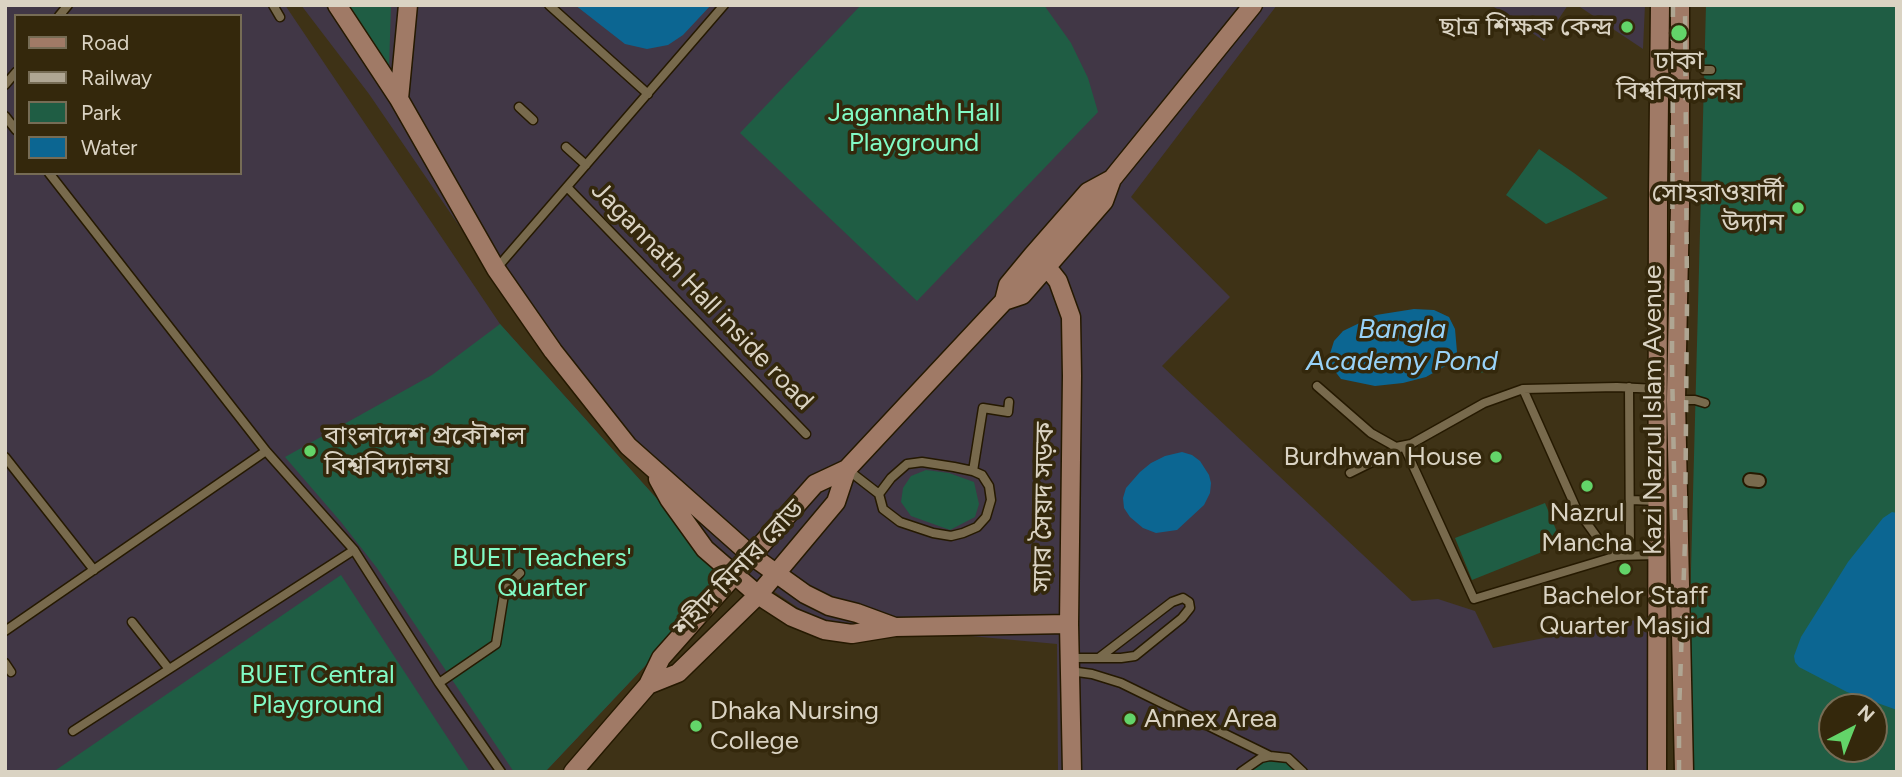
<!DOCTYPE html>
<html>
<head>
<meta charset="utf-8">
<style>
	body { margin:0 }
	#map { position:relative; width:1902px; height:777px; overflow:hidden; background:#3e3216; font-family:Figtree,sans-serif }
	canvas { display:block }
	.frame { position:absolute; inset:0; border:7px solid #dad3c3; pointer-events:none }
	.legend { position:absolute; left:14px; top:14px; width:228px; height:161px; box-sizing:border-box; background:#34280c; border:2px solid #766c55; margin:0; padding:9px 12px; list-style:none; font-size:21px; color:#dad3c3 }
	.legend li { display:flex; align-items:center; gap:14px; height:35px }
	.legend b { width:35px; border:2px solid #766c55 }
	.north { position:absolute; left:1818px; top:693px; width:70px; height:70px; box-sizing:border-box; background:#34280c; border:2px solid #766c55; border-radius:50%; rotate:42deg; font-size:19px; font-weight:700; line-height:28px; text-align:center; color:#dad3c3 }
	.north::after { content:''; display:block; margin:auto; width:24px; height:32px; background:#63d469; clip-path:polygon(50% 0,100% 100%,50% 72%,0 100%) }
</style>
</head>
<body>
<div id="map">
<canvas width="1902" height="777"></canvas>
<div class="frame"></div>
<ul class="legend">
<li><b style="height:9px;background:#a07a66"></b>Road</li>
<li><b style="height:9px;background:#afa693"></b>Railway</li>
<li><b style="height:19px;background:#1f5d44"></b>Park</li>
<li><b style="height:19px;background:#0c6692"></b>Water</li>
</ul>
<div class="north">N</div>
</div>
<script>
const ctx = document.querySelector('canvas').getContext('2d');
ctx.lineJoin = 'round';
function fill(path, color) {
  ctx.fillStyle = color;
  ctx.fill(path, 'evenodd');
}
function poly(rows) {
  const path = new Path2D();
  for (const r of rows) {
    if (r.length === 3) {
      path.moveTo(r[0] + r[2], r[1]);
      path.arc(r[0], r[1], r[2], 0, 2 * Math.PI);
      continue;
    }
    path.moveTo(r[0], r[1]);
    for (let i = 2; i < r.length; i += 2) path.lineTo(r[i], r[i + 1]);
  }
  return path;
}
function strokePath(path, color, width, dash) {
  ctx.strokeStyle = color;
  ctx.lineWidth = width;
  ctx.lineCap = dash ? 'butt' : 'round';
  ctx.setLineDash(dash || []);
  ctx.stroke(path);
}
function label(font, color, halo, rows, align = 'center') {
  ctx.font = font + ' Figtree,"Noto Sans Bengali",sans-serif';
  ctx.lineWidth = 7;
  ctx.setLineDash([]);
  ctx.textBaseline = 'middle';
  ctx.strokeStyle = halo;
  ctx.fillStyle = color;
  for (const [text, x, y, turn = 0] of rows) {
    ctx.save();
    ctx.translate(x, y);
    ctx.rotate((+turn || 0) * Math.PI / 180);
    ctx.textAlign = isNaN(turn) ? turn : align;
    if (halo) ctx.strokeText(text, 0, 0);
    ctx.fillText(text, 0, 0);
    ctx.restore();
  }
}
const education = poly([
	[5,5,285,5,500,324,728,578,545,772,5,772],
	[16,16,240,16,240,173,16,173],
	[301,5,1277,5,1131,197,1230,297,1162,366,1412,601,1438,599,1475,611,1493,648,1651,617,1649,772,1058,772,1057,644,819,622,735,565,710,542,544,350,369,94],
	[1491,5,1568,5,1544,41],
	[1577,5,1645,5,1643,49]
]);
const green = poly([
	[348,5,391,5,389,68],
	[861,5,1044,5,1071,43,1088,78,1098,112,917,301,740,133],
	[1706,5,1897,5,1897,772,1693,772,1689,644],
	[1832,707,1874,707,1874,749,1832,749],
	[1539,149,1574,173,1608,198,1546,224,1506,195],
	[500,324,728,578,545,772,514,772,377,568,341,522,285,457,432,375],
	[1480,364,9],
	[926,470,949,473,974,482,979,504,975,517,950,530,911,516,901,502,903,488,911,476],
	[1545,503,1562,544,1472,580,1455,538],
	[341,575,470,772,53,772,325,586],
	[1273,760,1281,760,1291,764,1299,772,1247,772,1263,762]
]);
const water = poly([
	[575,5,711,5,683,35,668,45,647,49,625,44],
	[1414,309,1434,310,1449,317,1455,329,1457,352,1449,364,1426,377,1403,383,1375,386,1341,379,1334,370,1329,357,1334,341,1343,331,1376,315],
	[1182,452,1192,455,1200,461,1209,475,1211,483,1210,493,1204,505,1177,530,1156,533,1143,528,1130,517,1124,508,1123,498,1126,488,1140,472,1151,463,1165,456],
	[1892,512,1897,513,1897,710,1847,692,1799,667,1795,662,1794,656,1801,637,1848,562,1883,518]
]);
const service = poly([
	[273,5,280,17],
	[549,5,648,94],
	[59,16,68,5],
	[1704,70,1711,70],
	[5,85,16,72],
	[519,107,533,120],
	[5,116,16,130],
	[566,147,586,165],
	[49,173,266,451,354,550,439,683,501,772],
	[567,187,806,434],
	[496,269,724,5],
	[1317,386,1371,433,1396,447,1411,444,1484,403,1523,389],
	[1629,387,1630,555],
	[1657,389,1617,387,1523,389,1576,508,1604,547,1617,556,1658,555],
	[1676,400,1695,400,1705,403],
	[5,457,94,570],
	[848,470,879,494,883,509,900,522,933,533,951,536,963,533,977,527,986,517,991,500,989,486,982,475,973,471,954,467,922,462,907,464,891,478,879,494],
	[973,471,983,408,1008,412,1009,402],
	[1350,473,1404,446,1474,599,1617,556],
	[1630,500,1658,501],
	[132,622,169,669],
	[5,631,266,451],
	[1069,658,1121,658,1135,656,1182,618,1190,608,1189,602,1183,598,1172,602,1100,657],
	[5,663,11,672],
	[1070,671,1092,674,1121,683,1270,756,1288,758,1303,772],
	[439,683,496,644,505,588,520,573],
	[73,731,354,550],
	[1241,772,1261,758,1270,756]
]);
const pedestrian = poly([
	[1750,480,1759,481]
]);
const secondary = poly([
	[337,5,399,99,496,269,553,351,628,446,752,556,805,594,829,606,857,613,895,627],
	[1680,5,1680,206,1676,400,1684,772],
	[399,99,408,5],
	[1032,256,1047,267,1058,281,1071,317,1072,376,1069,624,1072,772],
	[1004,301,1008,285,1032,256,1088,192,1112,179,1253,5],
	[658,479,669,499,705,549,758,595,792,617,824,630,852,634,895,627,1069,624],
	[648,685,678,673,758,595,836,502,847,469,1004,301,1022,295,1104,201,1112,179],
	[573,772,648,685,661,658,815,484,847,469],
	[1657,772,1658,195,1660,5]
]);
const rail = poly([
	[1673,5,1672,366,1675,520],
	[1679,772,1679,713,1685,541,1687,301,1685,5]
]);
const markers = [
	[1627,27,7,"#63d469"],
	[1679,33,9,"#63d469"],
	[1798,208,7,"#63d469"],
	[310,451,7,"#63d469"],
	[1496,457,7,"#63d469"],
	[1587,486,7,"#63d469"],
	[1625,569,7,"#63d469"],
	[1130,719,7,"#63d469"],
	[696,726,7,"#63d469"]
];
const poiNames = [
	["ছাত্র শিক্ষক কেন্দ্র",1613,27],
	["ঢাকা",1679,61,"center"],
	["বিশ্ববিদ্যালয়",1679,91,"center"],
	["সোহরাওয়ার্দী",1784,193],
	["উদ্যান",1784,223],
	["বাংলাদেশ প্রকৌশল",324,436,"left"],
	["বিশ্ববিদ্যালয়",324,466,"left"],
	["Burdhwan House",1482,457],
	["Nazrul",1587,513,"center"],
	["Mancha",1587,543,"center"],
	["Bachelor Staff",1625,596,"center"],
	["Quarter Masjid",1625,626,"center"],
	["Dhaka Nursing",710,711,"left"],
	["College",710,741,"left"],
	["Annex Area",1144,719,"left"]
];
const parkNames = [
	["Jagannath Hall",914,113],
	["Playground",914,143],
	["BUET Teachers'",542,558],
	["Quarter",542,588],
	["BUET Central",317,675],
	["Playground",317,705]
];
const streetNames = [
	["Jagannath Hall inside road",702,296,46],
	["Kazi Nazrul Islam Avenue",1653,410,-90],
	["স্যার সৈয়দ সড়ক",1044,507,-89],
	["শহীদ মিনার রোড",739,569,-47]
];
const waterNames = [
	["Bangla",1402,330],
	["Academy Pond",1402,362]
];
fill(education, '#413746');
fill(green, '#1f5d44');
fill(water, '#0c6692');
strokePath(service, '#251900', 11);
strokePath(pedestrian, '#251900', 16);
strokePath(secondary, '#251900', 21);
strokePath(service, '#786a4d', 8);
strokePath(pedestrian, '#786a4d', 12);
strokePath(secondary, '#a07a66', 18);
strokePath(rail, '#afa693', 4.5, [12, 12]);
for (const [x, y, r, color] of markers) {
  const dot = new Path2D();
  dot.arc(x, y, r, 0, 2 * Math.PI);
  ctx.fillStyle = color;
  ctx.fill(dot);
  strokePath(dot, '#34280c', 2.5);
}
label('26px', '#dad3c3', '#34280c', poiNames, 'right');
label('26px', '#81fac5', '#34280c', parkNames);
label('26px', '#dad3c3', '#34280c', streetNames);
label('italic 28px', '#98d2f8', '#34280c', waterNames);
</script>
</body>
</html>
